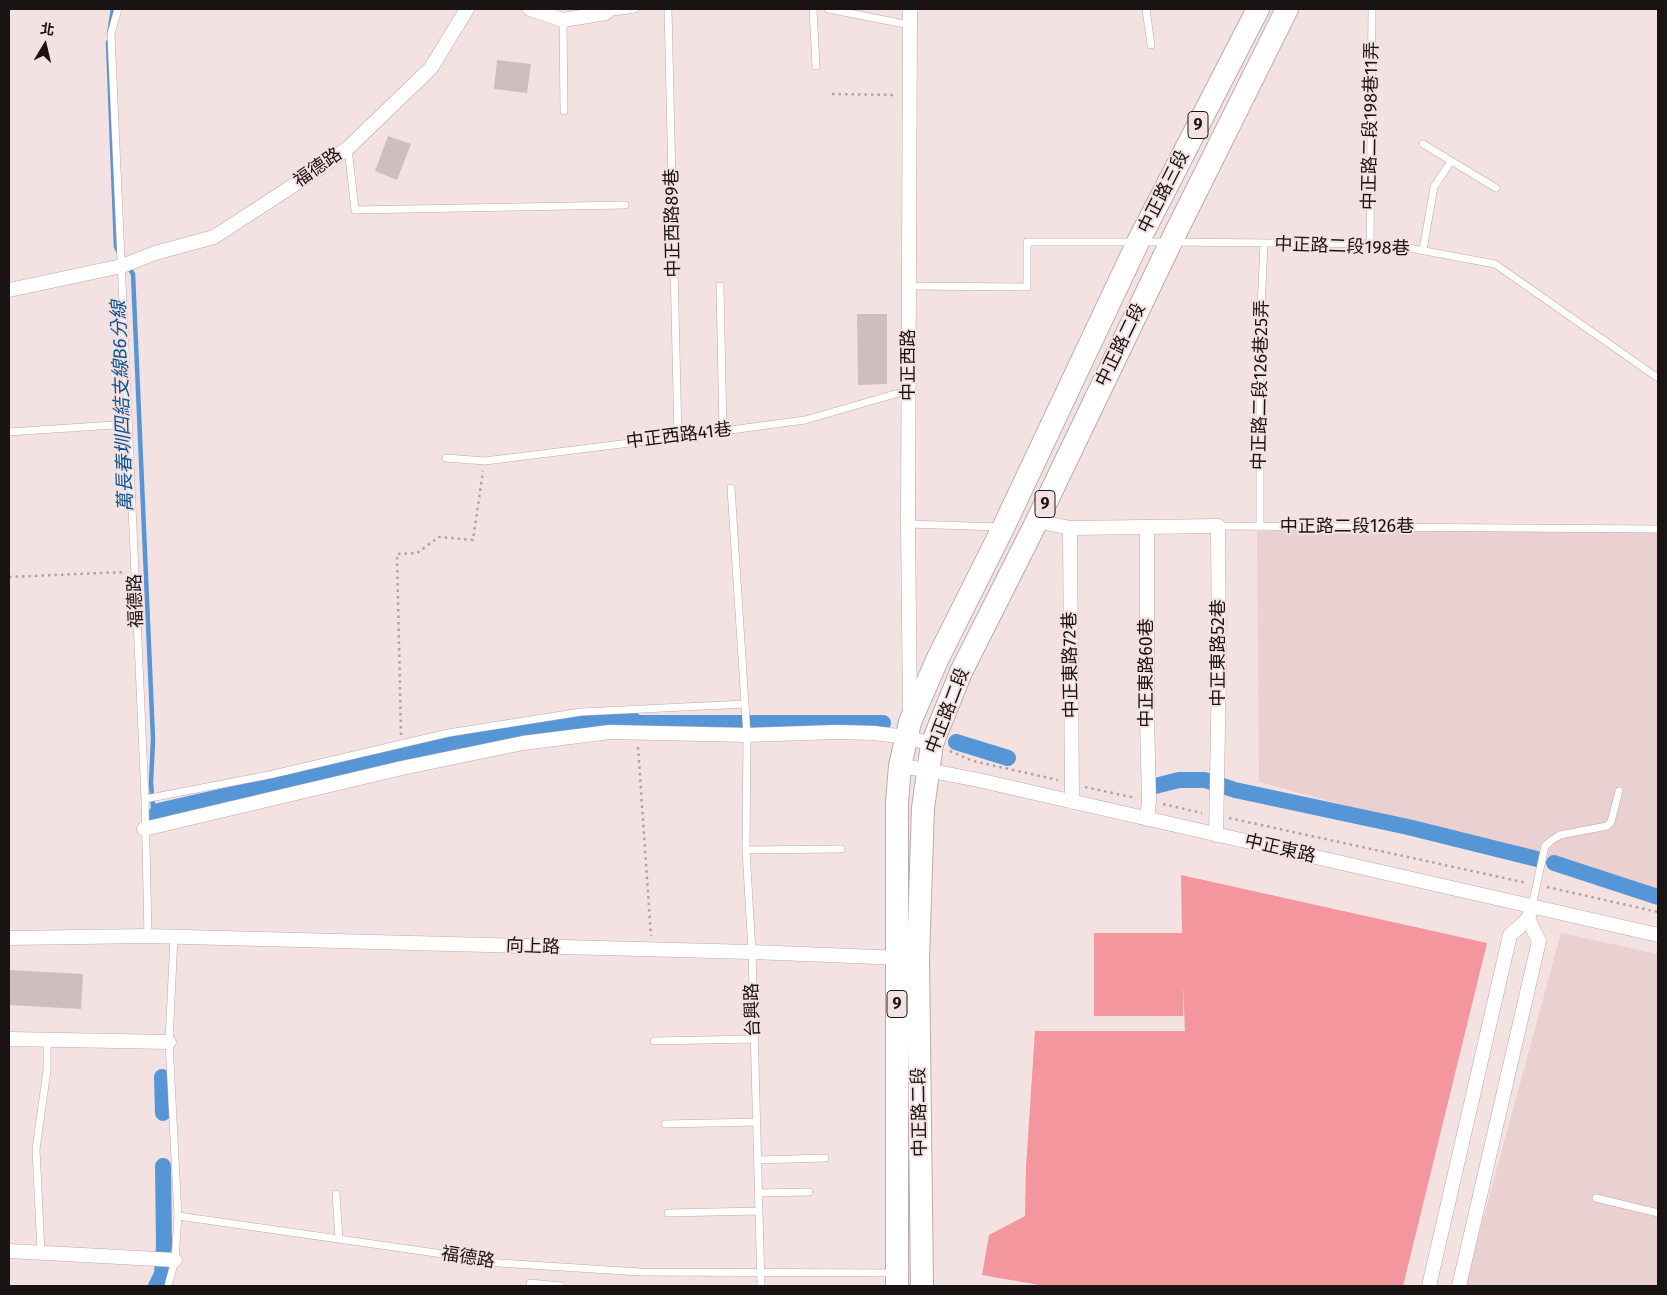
<!DOCTYPE html>
<html>
<head>
<meta charset="utf-8">
<style>
	body { margin:0 }
	#map { position:relative; width:1667px; height:1295px; overflow:hidden; background:#f4e1e2; font-family:"Fira Sans","Noto Sans TC",sans-serif }
	canvas { display:block }
	.frame { position:absolute; inset:0; border:10px solid #191313; pointer-events:none }
	.north { position:absolute; left:20px; top:20px; width:50px; height:50px; -webkit-text-stroke:4px #f4e1e2; paint-order:stroke; rotate:9deg; font-size:14px; font-weight:700; line-height:20px; text-align:center; color:#191313 }
	.north::after { content:''; display:block; margin:auto; width:18px; height:22px; background:#191313; clip-path:polygon(50% 0,100% 100%,50% 72%,0 100%) }
</style>
</head>
<body>
<div id="map">
<canvas width="1667" height="1295"></canvas>
<div class="frame"></div>
<div class="north">北</div>
</div>
<script>
const ctx = document.querySelector('canvas').getContext('2d');
ctx.lineJoin = 'round';
function fill(path, color) {
  ctx.fillStyle = color;
  ctx.fill(path, 'evenodd');
}
function poly(rows) {
  const path = new Path2D();
  for (const r of rows) {
    path.moveTo(r[0], r[1]);
    for (let i = 2; i < r.length; i += 2) path.lineTo(r[i], r[i + 1]);
  }
  return path;
}
function strokePath(path, color, width, dash) {
  ctx.strokeStyle = color;
  ctx.lineWidth = width;
  ctx.lineCap = dash ? 'butt' : 'round';
  ctx.setLineDash(dash || []);
  ctx.stroke(path);
}
function label(font, color, halo, rows, align = 'center') {
  ctx.font = font + ' "Fira Sans","Noto Sans TC",sans-serif';
  ctx.lineWidth = 4;
  ctx.setLineDash([]);
  ctx.textBaseline = 'middle';
  ctx.strokeStyle = halo;
  ctx.fillStyle = color;
  for (const [text, x, y, turn = 0] of rows) {
    ctx.save();
    ctx.translate(x, y);
    ctx.rotate((+turn || 0) * Math.PI / 180);
    ctx.textAlign = isNaN(turn) ? turn : align;
    if (halo) ctx.strokeText(text, 0, 0);
    ctx.fillText(text, 0, 0);
    ctx.restore();
  }
}
const built = poly([
	[1658,530,1658,890,1259,782,1257,531],
	[1561,933,1658,954,1658,1286,1465,1286]
]);
const green = poly([
	[1181,875,1487,943,1403,1286,1045,1286,982,1275,989,1235,1025,1216,1026,1167,1035,1031,1185,1031,1183,986,1183,1016,1094,1016,1094,933,1182,933]
]);
const stream = poly([
	[109,34,113,9],
	[108,42,116,247,119,253],
	[128,266,133,274,153,739,151,783,153,807],
	[565,717,635,714,640,718,737,718,738,723],
	[155,815,153,807,159,805,503,727]
]);
const canal = poly([
	[956,742,1008,758],
	[1155,786,1179,780,1205,780,1235,790,1408,827,1537,859],
	[156,819,155,815,546,727,611,723,883,723],
	[1554,863,1658,897],
	[162,1077,163,1113],
	[156,1286,162,1274,164,1245,163,1166]
]);
const building = poly([
	[497,60,531,64,527,93,494,89],
	[388,136,411,144,397,180,375,171],
	[857,314,887,314,887,384,858,385],
	[9,970,83,974,81,1009,9,1005]
]);
const path = poly([
	[832,94,895,95],
	[9,577,125,572],
	[401,735,397,554,417,553,439,537,473,540,483,471],
	[638,747,651,936],
	[950,751,973,761,1058,780],
	[1085,787,1136,798],
	[1163,804,1202,813],
	[1229,818,1527,883],
	[1547,887,1658,912]
]);
const lane = poly([
	[118,9,111,34,145,799,148,936],
	[668,9,678,437],
	[813,9,816,66],
	[828,9,910,25],
	[1146,9,1151,45],
	[606,12,606,13,635,9],
	[563,20,564,111],
	[1423,144,1496,188],
	[348,148,355,210,625,205],
	[1370,244,1372,9],
	[1423,250,1434,187,1451,161],
	[720,286,723,431],
	[909,286,1027,287,1027,242,1171,242,1370,244,1398,246,1495,264,1658,378],
	[9,432,129,424],
	[446,458,485,461,678,437,805,420,909,390],
	[908,524,1000,527],
	[1218,526,1658,529],
	[1260,526,1260,330,1264,244],
	[745,704,747,735,746,850,752,952,761,1286],
	[145,799,269,775,448,733,581,712,745,704,731,488],
	[746,850,841,849],
	[1532,906,1545,846,1552,840,1560,835,1607,826,1611,822,1619,791],
	[654,1041,754,1039],
	[665,1124,757,1122],
	[758,1160,825,1158],
	[758,1193,809,1192],
	[336,1194,339,1239],
	[1596,1198,1658,1213],
	[668,1213,759,1211],
	[178,1216,436,1253,484,1262,640,1272,894,1273],
	[41,1252,36,1149,47,1070,47,1040],
	[168,1286,175,1260,178,1216,169,1042,174,936],
	[530,1286,530,1283,561,1286]
]);
const street = poly([
	[530,9,563,20,606,13],
	[9,290,122,266,155,253,214,237,320,168,348,148,431,68,467,9],
	[1037,521,1070,528,1218,526,1219,672,1216,835],
	[1070,528,1072,802],
	[1147,528,1147,717,1149,801,1147,819],
	[910,714,908,524,910,9],
	[900,766,927,770,978,780,1658,935],
	[144,829,402,768,523,743,610,732,747,735,837,732,874,733,906,737,932,744],
	[9,938,148,936,752,952,903,958],
	[9,1039,169,1042],
	[9,1251,175,1260],
	[1429,1286,1510,935,1528,919,1532,906],
	[1459,1286,1539,941,1528,919]
]);
const primary = poly([
	[897,1286,897,802,900,766,910,722,938,658,1004,526,1138,242,1258,9],
	[922,1286,918,959,923,808,932,744,961,672,1037,521,1171,242,1287,9]
]);
const shields = [
	[1198,125,20],
	[1045,504,20],
	[897,1004,20]
];
const shieldNames = [
	["9",1198,125],
	["9",1045,504],
	["9",897,1004]
];
const streetNames = [
	["中正路二段198巷11弄",1371,126,-89],
	["福德路",318,168,-35],
	["中正路三段",1164,192,-63],
	["中正西路89巷",673,223,-91],
	["中正路二段198巷",1342,247,2],
	["中正路二段",1121,345,-64],
	["中正西路",909,365,-90],
	["中正路二段126巷25弄",1261,385,-89],
	["中正西路41巷",679,436,-7],
	["中正路二段126巷",1347,527],
	["福德路",136,601,-92],
	["中正東路52巷",1219,653,-90],
	["中正東路72巷",1071,665,-91],
	["中正東路60巷",1147,673,-90],
	["中正路二段",948,711,-69],
	["中正東路",1280,849,13],
	["向上路",533,947,2],
	["台興路",753,1010,-92],
	["中正路二段",920,1112,-91],
	["福德路",468,1258,9]
];
const waterNames = [
	["萬長春圳四結支線B6分線",123,406,-92]
];
fill(built, '#ead0d1');
fill(green, '#f4969e');
strokePath(stream, '#5696d6', 4.5);
strokePath(canal, '#5696d6', 16);
fill(building, '#d0bebe');
strokePath(lane, '#bcaaab', 8);
strokePath(street, '#bcaaab', 15);
strokePath(primary, '#bcaaab', 24);
strokePath(path, '#b1a2a3', 2.5, [2.5, 4]);
strokePath(lane, '#fff', 7);
strokePath(street, '#fff', 14);
strokePath(primary, '#fff', 22);
for (const [x, y, w] of shields) {
  const box = new Path2D();
  box.roundRect(x - w / 2, y - 13.5, w, 27, 4);
  ctx.fillStyle = '#f4e1e2';
  ctx.fill(box);
  strokePath(box, '#191313', 1);
}
label('bold 16px', '#191313', null, shieldNames);
label('18px', '#191313', '#f4e1e2', streetNames);
label('italic 19px', '#0f5692', '#f4e1e2', waterNames);
</script>
</body>
</html>
